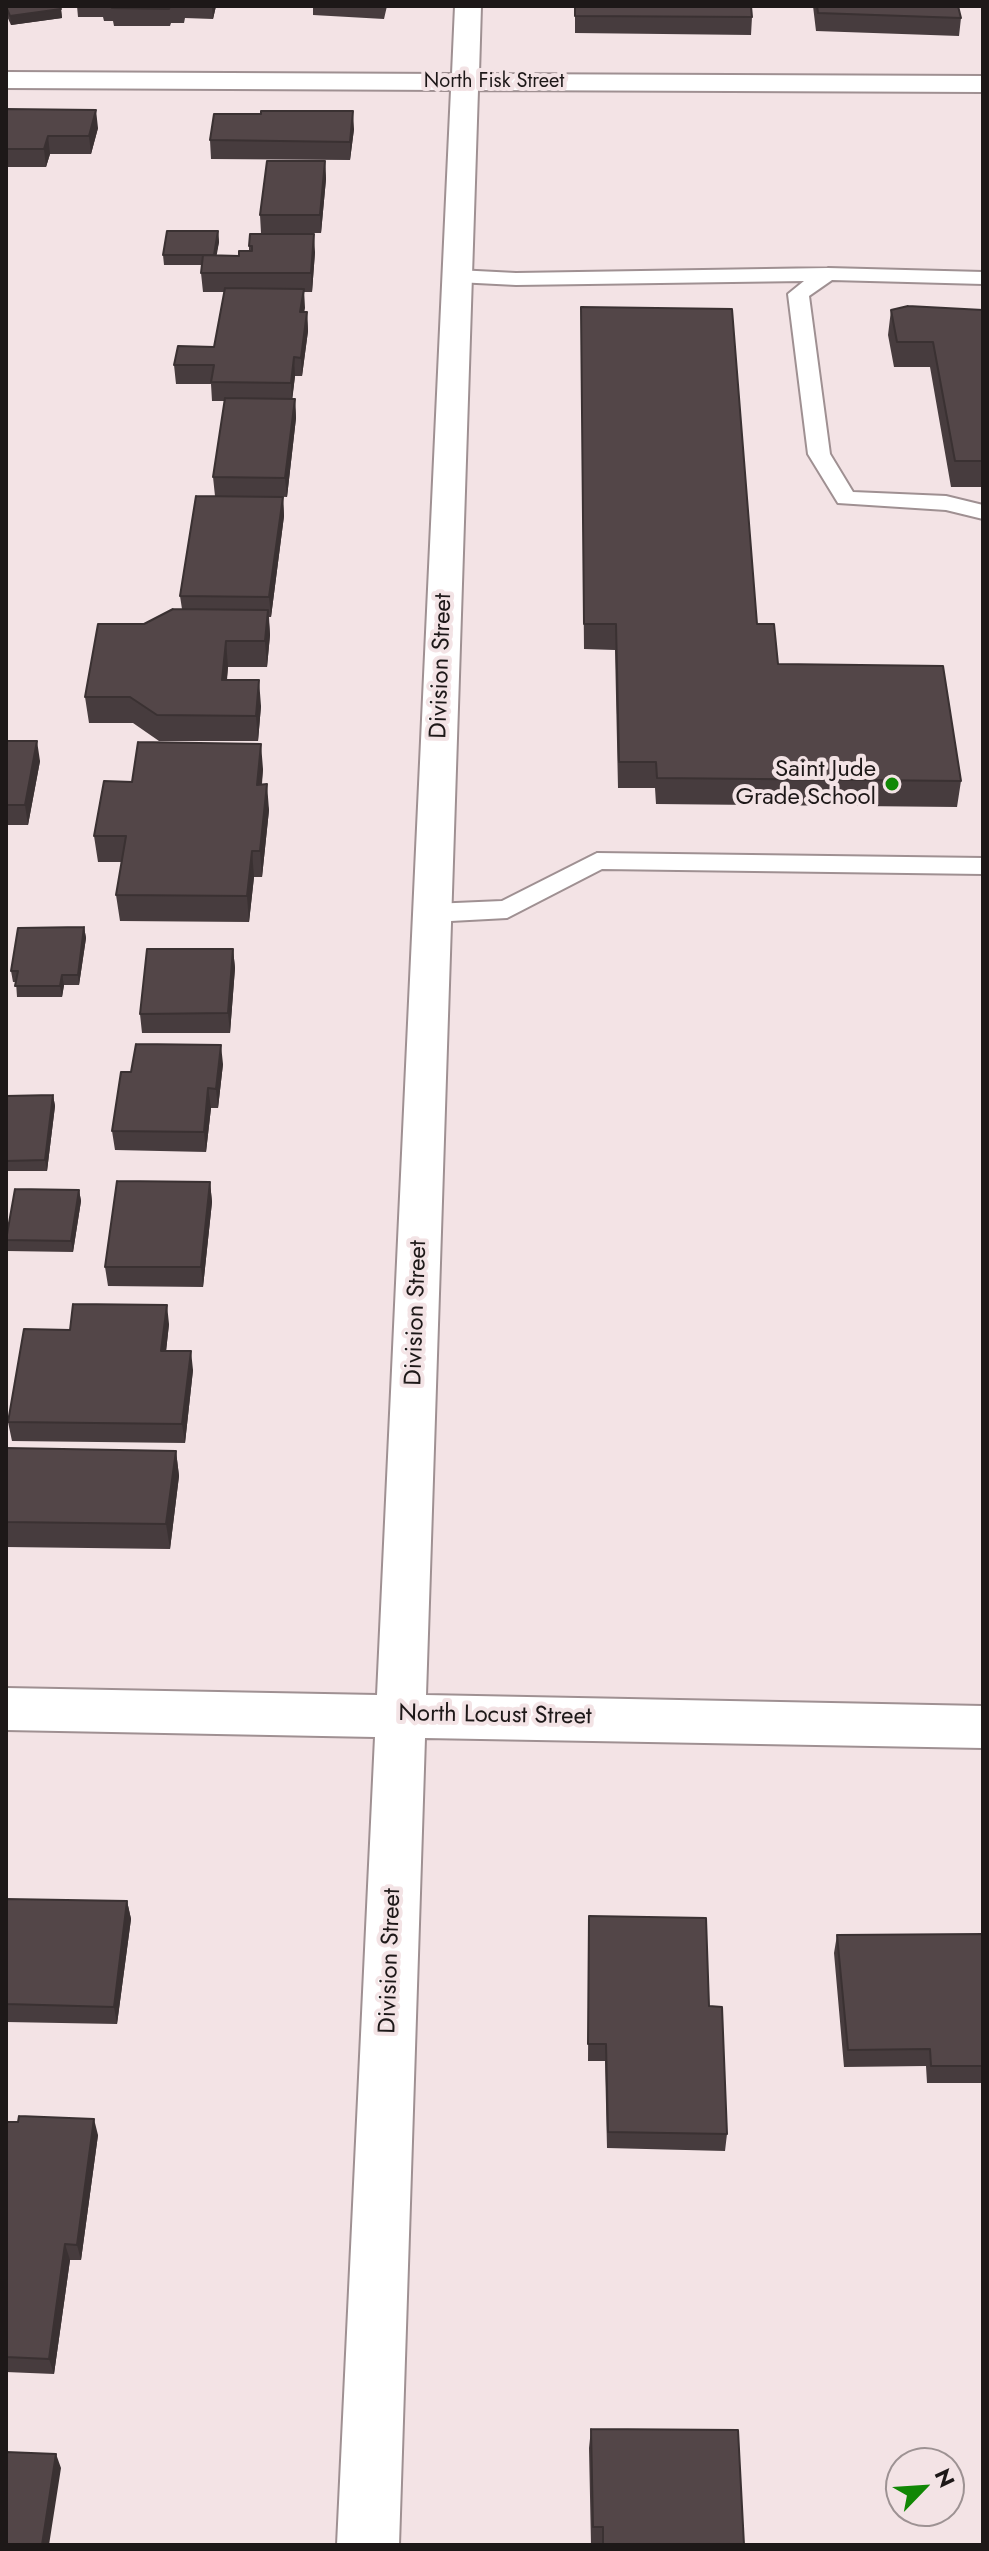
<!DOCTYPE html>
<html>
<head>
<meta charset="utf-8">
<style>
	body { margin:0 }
	#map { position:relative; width:989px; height:2551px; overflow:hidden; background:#f3e3e5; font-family:Jost,sans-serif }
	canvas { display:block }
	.frame { position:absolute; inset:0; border:8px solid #1d1818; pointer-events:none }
	.north { position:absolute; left:885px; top:2447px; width:80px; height:80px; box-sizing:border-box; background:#f3e3e5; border:2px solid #9d9293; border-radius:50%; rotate:65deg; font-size:22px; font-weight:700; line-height:32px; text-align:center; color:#1d1818 }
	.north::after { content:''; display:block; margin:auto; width:28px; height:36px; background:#118705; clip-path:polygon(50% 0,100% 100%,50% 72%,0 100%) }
</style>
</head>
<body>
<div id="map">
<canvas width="989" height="2551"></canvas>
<div class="frame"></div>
<div class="north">N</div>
</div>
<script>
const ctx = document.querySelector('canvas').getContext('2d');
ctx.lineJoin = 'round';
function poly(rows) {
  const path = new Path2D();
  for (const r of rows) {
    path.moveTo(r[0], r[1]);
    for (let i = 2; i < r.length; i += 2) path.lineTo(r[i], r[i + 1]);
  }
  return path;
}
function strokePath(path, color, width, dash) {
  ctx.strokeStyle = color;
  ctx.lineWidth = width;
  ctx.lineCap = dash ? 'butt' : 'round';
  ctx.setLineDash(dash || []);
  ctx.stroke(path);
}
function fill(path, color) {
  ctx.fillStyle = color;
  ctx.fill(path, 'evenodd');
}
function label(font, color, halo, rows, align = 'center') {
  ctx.font = font + ' Jost,sans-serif';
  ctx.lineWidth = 8;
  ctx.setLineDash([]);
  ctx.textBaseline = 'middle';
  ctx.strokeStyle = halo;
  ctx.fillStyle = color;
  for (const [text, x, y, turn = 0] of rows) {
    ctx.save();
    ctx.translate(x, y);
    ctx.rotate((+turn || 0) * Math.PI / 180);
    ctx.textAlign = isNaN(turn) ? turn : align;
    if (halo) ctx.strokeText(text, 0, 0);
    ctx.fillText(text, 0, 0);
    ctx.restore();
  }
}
const lane = poly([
	[828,268,983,272,983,284,832,280,809,296,830,454,853,492,946,496,983,505,983,519,946,510,838,503,808,454,788,294,804,281,516,285,457,282,447,276,457,270,516,273,828,268],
	[597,853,983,858,983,874,602,869,507,918,432,922,423,919,419,913,423,907,432,904,502,901,597,853]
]);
const street = poly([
	[455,6,481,6,479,74,983,76,983,92,478,90,426,1695,983,1706,983,1748,425,1738,399,2545,337,2545,375,1737,6,1730,6,1688,377,1695,451,90,6,88,6,72,452,74,455,6]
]);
const wall = poly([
	[6,6,61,9,62,18,11,25,6,14],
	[77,6,216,6,213,19,185,18,184,23,171,23,170,26,114,26,113,21,104,21,103,17,78,17],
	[313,6,387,6,384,19,313,15],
	[575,6,752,17,751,35,575,33],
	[813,6,958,6,961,18,959,36,816,31],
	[6,109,98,128,91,154,50,154,46,167,6,167],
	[354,129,350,160,211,159,210,140],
	[325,161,326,179,321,233,261,233,260,215],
	[218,231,219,242,216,255,239,256,249,251,249,246,315,252,312,292,304,292,304,312,307,312,308,331,302,376,295,376,292,399,295,399,296,418,287,497,258,496,283,497,284,516,271,617,269,617,270,635,267,667,228,667,227,680,261,706,258,741,159,741,133,723,89,723,85,697,144,624,182,609,180,596,215,496,213,477,225,401,212,401,211,384,176,384,174,365,214,347,224,292,203,292,201,273,202,265,164,265,163,255],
	[581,307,757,624,778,664,961,781,957,807,656,804,655,788,618,788,615,650,584,649],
	[891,310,983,310,983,487,951,487,930,367,894,367,888,335],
	[6,741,40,761,28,825,6,825],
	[263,769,262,784,269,810,262,877,254,877,249,922,120,921,116,895,122,862,98,862,94,836,132,782],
	[84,927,86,938,79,985,64,985,62,997,17,997,16,982,13,982,11,971],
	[233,949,235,968,230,1033,142,1033,140,1014],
	[223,1064,218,1108,211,1108,206,1152,115,1150,112,1131,131,1072],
	[53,1095,55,1106,47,1171,6,1171,6,1096],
	[210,1182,212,1202,203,1287,108,1286,105,1267],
	[79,1190,81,1201,73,1252,7,1251,6,1236],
	[169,1324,166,1351,193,1370,185,1443,12,1441,8,1422,70,1330],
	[6,1448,176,1451,179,1476,170,1549,6,1547],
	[6,1899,127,1901,131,1919,117,2024,6,2022],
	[589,1916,709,2006,727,2134,725,2151,607,2148,605,2061,588,2061],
	[983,1934,983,2083,927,2083,926,2066,844,2067,834,1953,837,1935],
	[6,2122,98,2135,81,2260,70,2260,54,2374,6,2372],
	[591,2429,744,2545,591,2545,589,2448]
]);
const shadedWall = poly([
	[212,6,216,6,213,19],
	[61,9,62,18,11,25,10,16],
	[96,110,98,128,91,154,89,136],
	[353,111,354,129,350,160,350,142],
	[48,136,50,154,46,167,44,149],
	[325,161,326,179,321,233,320,215],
	[218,231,219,242,215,265,214,255],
	[314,234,315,252,312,292,311,273],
	[304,289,305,308,301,330,300,312],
	[307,312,308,331,302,376,301,358],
	[294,357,295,376,292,402,291,383],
	[295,399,296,418,287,497,285,478],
	[283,497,284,516,271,617,269,597],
	[268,610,270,635,267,667,265,641],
	[226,641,228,667,224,706,222,680],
	[259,680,261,706,258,741,256,716],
	[37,741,40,761,28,825,25,805],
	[261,744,263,769,259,810,257,785],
	[267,784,269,810,262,877,260,851],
	[252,851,254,877,249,922,247,896],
	[84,927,86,938,79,985,78,975],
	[233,949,235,968,230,1033,228,1013],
	[62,975,64,985,62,997,60,986],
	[221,1045,223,1064,218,1108,216,1089],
	[208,1088,211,1108,206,1152,204,1132],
	[53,1095,55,1106,47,1171,45,1160],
	[210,1182,212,1202,203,1287,201,1267],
	[79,1190,81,1201,73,1252,71,1241],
	[167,1305,169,1324,164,1370,161,1351],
	[191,1351,193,1370,185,1443,182,1424],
	[176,1451,179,1476,170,1549,166,1524],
	[127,1901,131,1919,117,2024,114,2007],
	[94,2119,98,2135,81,2260,77,2245],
	[65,2244,70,2260,54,2374,49,2359],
	[56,2454,61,2468,49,2545,42,2545]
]);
const building = poly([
	[6,6,59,6,61,9,10,16,6,6],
	[112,6,170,6,169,9,112,8,112,6],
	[575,6,751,6,752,17,575,16,575,6],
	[817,6,958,6,961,18,818,13,817,6],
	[6,109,96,110,89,136,48,136,44,149,6,149,6,109],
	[261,111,353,111,350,142,210,140,214,114,261,114,261,111],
	[267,161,325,161,320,215,260,215,267,161],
	[167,231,218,231,214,255,163,255,167,231],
	[250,234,314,234,311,273,201,273,203,255,239,256,239,251,252,251,252,246,249,246,250,234],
	[225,288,304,289,300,312,307,312,301,358,294,357,291,383,211,382,214,365,174,365,178,346,214,347,225,288],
	[908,306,983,310,983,461,955,461,933,342,897,342,891,310,908,306],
	[581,307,732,309,757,624,774,624,778,664,943,666,961,781,657,778,656,762,619,762,616,624,584,624,581,307],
	[225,398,295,399,285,478,213,477,225,398],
	[196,496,283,497,269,597,180,596,196,496],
	[173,609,268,610,265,641,226,641,222,680,259,680,256,716,157,715,130,697,85,697,98,624,144,624,173,609],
	[6,741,37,741,25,805,6,805,6,741],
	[138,742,261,744,257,785,267,784,260,851,252,851,247,896,116,895,126,836,94,836,104,781,132,782,138,742],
	[84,927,78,975,62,975,60,986,15,986,18,971,11,971,18,928,84,927],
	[147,949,233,949,228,1013,140,1014,147,949],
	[136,1044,221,1045,216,1089,208,1088,204,1132,112,1131,121,1072,131,1072,136,1044],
	[53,1095,45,1160,6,1161,6,1096,53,1095],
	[117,1181,210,1182,201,1267,105,1267,117,1181],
	[15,1189,79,1190,71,1241,6,1240,15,1189],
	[73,1304,167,1305,161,1351,191,1351,182,1424,8,1422,24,1329,70,1330,73,1304],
	[6,1448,176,1451,166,1524,6,1522,6,1448],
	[6,1899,127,1901,114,2007,6,2004,6,1899],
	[589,1916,706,1918,709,2006,722,2007,727,2134,608,2132,606,2044,588,2044,589,1916],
	[983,1934,983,2066,931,2066,930,2049,848,2050,837,1935,983,1934],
	[19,2116,94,2119,77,2245,65,2244,49,2359,6,2357,6,2122,18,2122,19,2116],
	[591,2429,738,2430,744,2545,603,2545,603,2527,593,2527,591,2429],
	[6,2452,56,2454,42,2545,6,2545,6,2452]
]);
const markers = [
	[892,784,8,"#118705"]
];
const farStreetnames = [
	["North Fisk Street",494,82]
];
const streetNames = [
	["Division Street",442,666,-88],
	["Division Street",417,1313,-88],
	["North Locust Street",495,1716,1],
	["Division Street",391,1961,-88]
];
const poiNames = [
	["Saint Jude",876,770],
	["Grade School",876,798]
];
strokePath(lane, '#9f9092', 4);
strokePath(street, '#9f9092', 4);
fill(lane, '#fff');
fill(street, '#fff');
fill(wall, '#473c3e');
fill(shadedWall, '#3a3132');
fill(building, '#534648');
strokePath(building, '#3a3132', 2);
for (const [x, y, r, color] of markers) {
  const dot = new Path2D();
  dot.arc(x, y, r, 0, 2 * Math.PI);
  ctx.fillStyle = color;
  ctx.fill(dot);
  strokePath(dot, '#f3e3e5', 3);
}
label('20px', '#1d1818', '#f3e3e5', farStreetnames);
label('24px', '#1d1818', '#f3e3e5', streetNames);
label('24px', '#1d1818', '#f3e3e5', poiNames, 'right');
</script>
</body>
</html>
